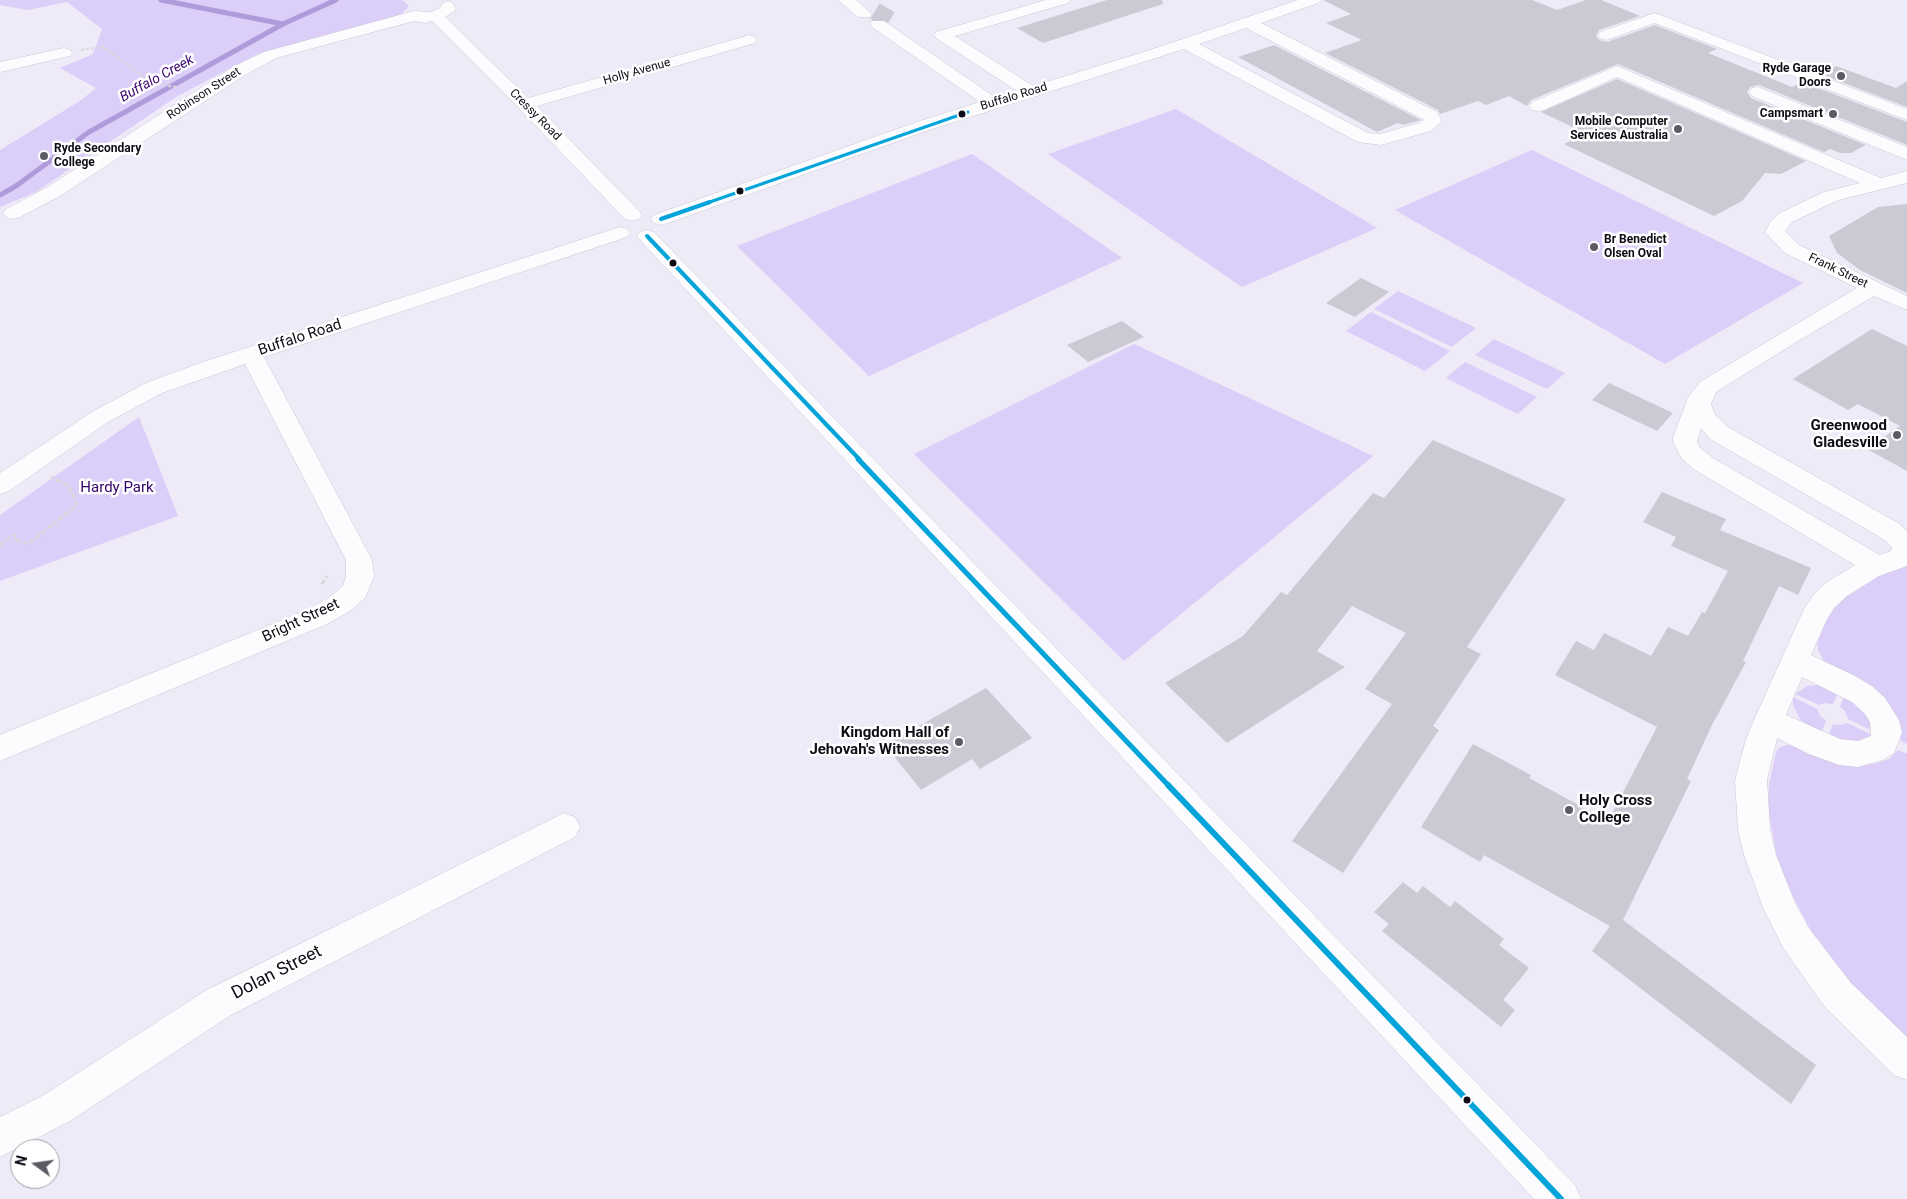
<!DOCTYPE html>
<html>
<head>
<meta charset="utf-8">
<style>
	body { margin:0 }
	#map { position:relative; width:1907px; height:1199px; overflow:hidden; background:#eeeaf7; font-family:Roboto,sans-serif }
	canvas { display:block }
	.north { position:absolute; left:10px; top:1139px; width:50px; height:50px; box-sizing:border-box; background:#fff; border:1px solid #9f9ea2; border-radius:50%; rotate:284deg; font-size:14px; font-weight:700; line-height:20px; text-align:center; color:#0f0c16 }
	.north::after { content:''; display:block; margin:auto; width:18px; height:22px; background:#5d5a65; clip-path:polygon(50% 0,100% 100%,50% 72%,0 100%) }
</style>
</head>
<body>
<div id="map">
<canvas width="1907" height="1199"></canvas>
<div class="north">N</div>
</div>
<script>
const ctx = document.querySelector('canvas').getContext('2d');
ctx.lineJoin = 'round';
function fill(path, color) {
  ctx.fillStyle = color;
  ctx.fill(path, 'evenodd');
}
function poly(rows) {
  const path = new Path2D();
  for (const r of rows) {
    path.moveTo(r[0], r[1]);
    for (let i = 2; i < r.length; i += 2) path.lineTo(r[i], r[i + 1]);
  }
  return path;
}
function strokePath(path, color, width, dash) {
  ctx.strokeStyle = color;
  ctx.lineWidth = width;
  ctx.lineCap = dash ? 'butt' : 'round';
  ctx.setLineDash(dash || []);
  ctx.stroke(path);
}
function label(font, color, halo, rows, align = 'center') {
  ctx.font = font + ' Roboto,sans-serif';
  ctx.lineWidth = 5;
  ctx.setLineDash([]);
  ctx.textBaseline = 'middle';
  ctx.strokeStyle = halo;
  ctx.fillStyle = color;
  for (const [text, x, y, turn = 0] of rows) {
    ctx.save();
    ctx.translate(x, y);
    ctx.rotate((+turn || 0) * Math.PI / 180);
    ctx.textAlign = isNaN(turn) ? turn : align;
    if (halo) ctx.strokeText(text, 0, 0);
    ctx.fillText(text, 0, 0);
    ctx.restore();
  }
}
const green = poly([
	[0,0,402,0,409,6,399,17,257,54,176,97,36,192,0,207,0,150,80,101,96,88,60,68,93,54,102,29,67,2,27,10,0,5],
	[1176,109,1377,228,1242,287,1048,154],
	[1532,150,1803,283,1665,364,1395,210],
	[972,154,1122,258,869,376,737,246],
	[1398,291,1476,328,1452,347,1374,309],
	[1371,312,1450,351,1425,371,1346,331],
	[1494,339,1565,373,1547,389,1475,355],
	[1134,344,1373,456,1124,661,914,454],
	[1465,362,1537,397,1518,414,1446,378],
	[139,417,178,516,0,581,0,515],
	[1907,566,1907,744,1901,741,1900,728,1824,661,1819,652,1817,644,1826,621,1835,607,1847,595,1878,576],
	[1817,685,1839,690,1833,704,1824,703,1819,705,1795,694,1807,686],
	[1845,693,1870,715,1873,731,1848,719,1845,711,1840,707],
	[1793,697,1817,709,1820,716,1826,721,1820,735,1801,721,1793,705],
	[1847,723,1872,735,1867,740,1859,743,1827,739,1833,724,1841,725],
	[1788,745,1798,746,1858,764,1875,764,1889,759,1898,750,1907,754,1907,1042,1878,1018,1817,942,1787,885,1777,858,1768,808,1769,785,1776,752,1780,747]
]);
const stream = poly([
	[161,0,283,24],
	[0,195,16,186,89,132,283,24,336,0]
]);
const building = poly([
	[1107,0,1162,0,1163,4,1043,43,1017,28],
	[1323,0,1532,0,1557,10,1586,0,1601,0,1640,16,1599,30,1596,36,1599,40,1607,42,1655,25,1717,49,1708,53,1792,87,1802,82,1907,122,1907,145,1759,85,1750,87,1747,92,1751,98,1866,145,1851,153,1840,153,1830,149,1824,152,1618,64,1531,100,1527,106,1509,96,1486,105,1478,101,1440,114,1438,110,1325,53,1362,40,1326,23,1351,14],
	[1274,45,1421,120,1403,125,1398,123,1377,132,1238,57],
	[1836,66,1896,88,1907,81,1907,107,1820,74],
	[1617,79,1806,161,1781,174,1765,173,1742,201,1714,216,1564,144,1577,138,1574,137,1583,132,1541,112],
	[1907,204,1907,293,1860,270,1837,253,1829,236,1878,207],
	[1361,278,1389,292,1355,317,1326,303],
	[1122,321,1144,337,1088,362,1067,345],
	[1872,329,1907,346,1907,471,1867,449,1900,426,1858,404,1848,410,1793,379],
	[1609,383,1673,413,1657,431,1592,400],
	[1433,440,1566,499,1467,647,1481,654,1433,726,1439,730,1343,873,1292,841,1392,704,1365,689,1406,633,1352,606,1317,651,1345,667,1227,743,1165,683,1243,636,1281,592,1287,595,1373,493,1384,498],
	[1662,492,1726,519,1720,530,1811,568,1798,595,1779,586,1743,661,1746,662,1712,725,1687,779,1691,781,1623,920,1816,1065,1791,1104,1592,951,1610,926,1484,855,1480,862,1421,827,1473,744,1531,775,1529,778,1608,821,1657,727,1555,675,1576,641,1594,650,1604,633,1651,656,1668,627,1688,636,1702,612,1705,613,1728,571,1671,546,1676,537,1643,522],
	[986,688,1032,738,980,769,972,759,921,790,885,745],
	[1403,882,1417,893,1423,886,1450,907,1455,901,1504,939,1499,945,1529,968,1503,1000,1515,1010,1501,1027,1382,931,1389,924,1374,912]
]);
const minorTunnel = poly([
	[875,11,890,20]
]);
const pathFar1 = poly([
	[81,50,104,47,153,84,177,87]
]);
const path = poly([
	[0,545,13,535,17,537,17,540,28,544,76,506,76,501,68,485,51,477],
	[322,584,327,576]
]);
const minor = poly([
	[838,0,856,0,872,14,870,17,858,17,838,0],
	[1046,0,1071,0,1068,3,955,36,1033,86,1147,51,1298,0,1321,0,1318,3,1261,23,1437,112,1442,121,1431,131,1381,145,1358,142,1184,49,929,130,668,223,661,225,654,223,651,219,654,215,917,122,980,102,872,27,870,24,872,21,884,21,996,98,1017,91,936,38,934,35,936,32,1046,0],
	[1246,28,1423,119,1424,120,1419,123,1380,134,1368,133,1199,44,1246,28],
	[448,1,453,3,456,10,445,17,528,98,743,37,749,35,755,37,757,40,755,43,537,106,639,211,642,215,639,219,632,221,625,219,519,108,432,21,425,23,414,21,276,58,245,75,60,196,20,217,13,219,6,217,3,213,6,209,46,188,233,67,264,52,414,11,431,12,440,8,443,3,448,1],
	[1655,13,1907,109,1907,120,1655,23,1606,40,1600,38,1598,35,1600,32,1655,13],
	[64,48,70,50,72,53,70,56,0,72,0,62,64,48],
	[1617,66,1881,178,1907,171,1907,183,1838,200,1792,222,1785,231,1799,245,1907,296,1907,310,1874,296,1798,341,1716,392,1711,404,1715,415,1728,427,1898,523,1907,531,1907,566,1879,576,1847,596,1834,608,1827,619,1811,655,1855,676,1872,686,1885,698,1899,720,1902,733,1894,753,1883,760,1858,767,1839,765,1809,754,1777,738,1767,780,1770,829,1776,855,1795,903,1808,927,1851,983,1907,1037,1907,1080,1894,1075,1825,1007,1784,949,1764,910,1744,855,1738,829,1735,780,1746,739,1754,720,1804,609,1814,594,1827,582,1855,565,1695,470,1682,459,1673,442,1673,437,1688,398,1700,382,1857,288,1785,253,1765,232,1771,221,1778,214,1824,192,1860,183,1617,77,1544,110,1538,111,1532,110,1529,106,1532,102,1617,66],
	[1701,428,1710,439,1880,537,1887,542,1892,548,1891,551,1880,555,1713,458,1700,448,1697,442,1701,428],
	[1802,677,1852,702,1865,714,1870,722,1871,736,1858,741,1840,739,1786,715,1802,677],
	[1758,87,1907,147,1907,160,1752,96,1749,92,1752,88,1758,87],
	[620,227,627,229,630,233,627,237,264,357,372,560,374,576,365,598,350,611,327,624,0,761,0,735,307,610,330,597,343,586,346,576,346,560,245,364,162,393,108,422,9,491,0,494,0,473,92,412,146,383,200,363,620,227],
	[647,230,654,232,1575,1185,1581,1199,1534,1199,640,240,637,236,640,232,647,230],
	[564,813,575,817,580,827,575,837,231,1015,70,1121,0,1157,0,1117,44,1095,205,991,564,813]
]);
const bus1Far3 = poly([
	[707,203,968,112]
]);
const bus1Far2 = poly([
	[661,219,710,202],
	[647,236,860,460]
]);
const bus1Far1 = poly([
	[858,459,1169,786]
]);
const bus1 = poly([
	[1168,785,1561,1199]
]);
const markers = [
	[1841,76,5,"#5d5a65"],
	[962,114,4.5,"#0f0c16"],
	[1833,114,5,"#5d5a65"],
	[1678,129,5,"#5d5a65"],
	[44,156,5,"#5d5a65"],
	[740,191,4.5,"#0f0c16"],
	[1594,247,5,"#5d5a65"],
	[673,263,4.5,"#0f0c16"],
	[1897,435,5,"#5d5a65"],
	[959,742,5,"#5d5a65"],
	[1569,810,5,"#5d5a65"],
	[1467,1100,4.5,"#0f0c16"]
];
const farPoinames = [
	["Ryde Garage",1831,69],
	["Doors",1831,83],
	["Campsmart",1823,114],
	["Mobile Computer",1668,122],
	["Services Australia",1668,136],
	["Ryde Secondary",54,149,"left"],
	["College",54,163,"left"],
	["Br Benedict",1604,240,"left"],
	["Olsen Oval",1604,254,"left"]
];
const farStreetnames = [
	["Holly Avenue",637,72,-16],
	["Robinson Street",204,94,-33],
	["Buffalo Road",1014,97,-17],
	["Cressy Road",535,115,45],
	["Frank Street",1838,271,26]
];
const farWaternames = [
	["Buffalo Creek",157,79,-29]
];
const streetNames = [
	["Buffalo Road",300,338,-18],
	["Bright Street",301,621,-25]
];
const poiNames = [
	["Greenwood",1887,426],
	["Gladesville",1887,443],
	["Kingdom Hall of",949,733],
	["Jehovah's Witnesses",949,750],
	["Holy Cross",1579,801,"left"],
	["College",1579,818,"left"]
];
const parkNames = [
	["Hardy Park",117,488]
];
const nearStreetnames = [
	["Dolan Street",277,973,-27]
];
fill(green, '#dbcef8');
strokePath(stream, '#b09bda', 5);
fill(building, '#ccc9d4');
strokePath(minorTunnel, '#cdc9d5', 18, [18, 9]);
strokePath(minor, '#cac7d2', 1);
strokePath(pathFar1, '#d8d7db', 2, [3, 2]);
strokePath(path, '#d8d7db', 3, [5, 2.5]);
fill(minor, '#fcfcfe');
strokePath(bus1Far3, '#02a4d9', 3);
strokePath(bus1Far2, '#02a4d9', 4);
strokePath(bus1Far1, '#02a4d9', 5);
strokePath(bus1, '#02a4d9', 6);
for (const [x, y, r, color] of markers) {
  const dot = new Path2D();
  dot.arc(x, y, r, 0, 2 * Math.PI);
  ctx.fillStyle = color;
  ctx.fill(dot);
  strokePath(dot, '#fff', 2);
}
label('bold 12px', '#0f0c16', '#fff', farPoinames, 'right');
label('12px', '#0f0c16', '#fff', farStreetnames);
label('italic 14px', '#3b046e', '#fff', farWaternames);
label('15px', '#0f0c16', '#fff', streetNames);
label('bold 15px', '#0f0c16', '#fff', poiNames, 'right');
label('15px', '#370069', '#fff', parkNames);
label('18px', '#0f0c16', '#fff', nearStreetnames);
</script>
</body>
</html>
